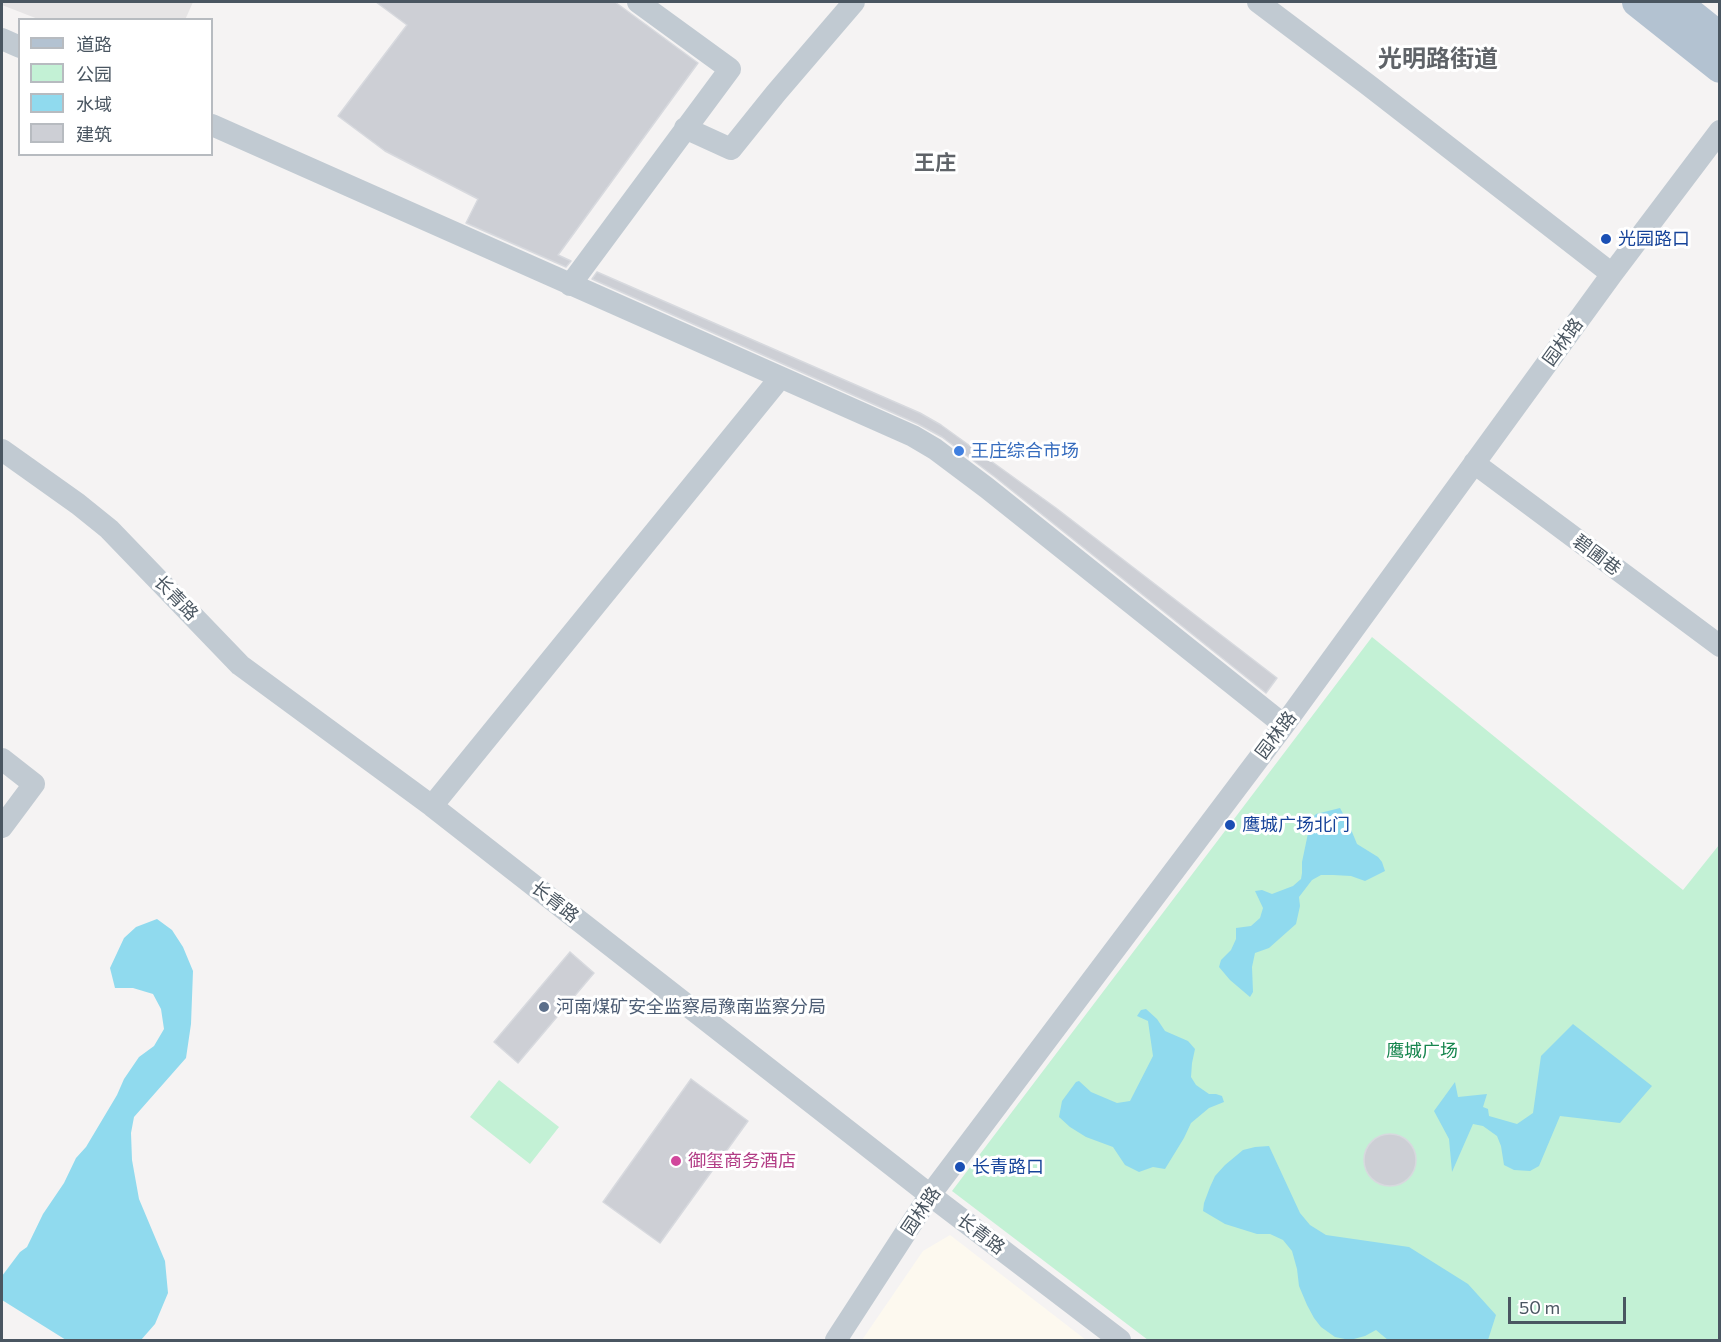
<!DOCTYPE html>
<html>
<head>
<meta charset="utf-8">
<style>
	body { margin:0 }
	#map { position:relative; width:1721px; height:1342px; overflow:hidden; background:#f5f3f3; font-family:Commissioner,"Noto Sans SC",sans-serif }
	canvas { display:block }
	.frame { position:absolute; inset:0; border:3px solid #4a5661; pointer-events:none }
	.legend { position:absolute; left:18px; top:18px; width:195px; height:138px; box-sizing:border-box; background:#fff; border:2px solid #b7bbc0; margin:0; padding:8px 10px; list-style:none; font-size:18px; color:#4a5661 }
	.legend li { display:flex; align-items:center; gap:12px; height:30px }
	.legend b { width:30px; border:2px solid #b7bbc0 }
	.scale { position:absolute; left:1508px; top:1297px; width:118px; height:27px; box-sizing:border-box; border:3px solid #4a5661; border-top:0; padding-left:8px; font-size:18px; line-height:21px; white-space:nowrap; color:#4a5661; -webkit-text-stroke:4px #fff; paint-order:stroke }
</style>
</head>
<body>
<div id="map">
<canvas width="1721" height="1342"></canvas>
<div class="frame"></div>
<ul class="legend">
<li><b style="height:8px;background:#b3c2d1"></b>道路</li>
<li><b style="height:16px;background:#c3f1d5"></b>公园</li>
<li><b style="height:16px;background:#90daee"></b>水域</li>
<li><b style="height:16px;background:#cdcfd5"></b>建筑</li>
</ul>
<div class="scale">50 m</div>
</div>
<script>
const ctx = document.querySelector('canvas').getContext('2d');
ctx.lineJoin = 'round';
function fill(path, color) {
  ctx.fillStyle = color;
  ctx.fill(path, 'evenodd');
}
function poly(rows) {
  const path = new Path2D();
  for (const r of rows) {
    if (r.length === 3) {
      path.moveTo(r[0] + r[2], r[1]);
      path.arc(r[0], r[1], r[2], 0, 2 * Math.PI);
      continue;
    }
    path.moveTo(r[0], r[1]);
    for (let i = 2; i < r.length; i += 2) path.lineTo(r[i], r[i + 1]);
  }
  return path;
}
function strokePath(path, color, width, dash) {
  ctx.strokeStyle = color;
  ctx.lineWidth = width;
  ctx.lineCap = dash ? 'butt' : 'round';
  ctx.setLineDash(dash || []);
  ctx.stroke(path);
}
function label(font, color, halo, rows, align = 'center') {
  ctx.font = font + ' Commissioner,"Noto Sans SC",sans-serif';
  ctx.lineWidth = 6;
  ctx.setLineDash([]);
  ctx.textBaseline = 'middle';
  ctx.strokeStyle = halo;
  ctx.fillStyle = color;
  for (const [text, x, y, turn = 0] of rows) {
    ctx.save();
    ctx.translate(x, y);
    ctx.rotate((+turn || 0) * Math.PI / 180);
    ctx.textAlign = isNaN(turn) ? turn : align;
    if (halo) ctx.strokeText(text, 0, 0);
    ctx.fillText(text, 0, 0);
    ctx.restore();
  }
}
const commercial = poly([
	[950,1235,1086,1340,862,1340,923,1251]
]);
const education = poly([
	[2,2,193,2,185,20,38,19,2,5]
]);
const green = poly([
	[1372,637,1683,890,1719,845,1719,1340,1148,1340,952,1191],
	[499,1080,559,1127,530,1164,470,1117]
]);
const water = poly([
	[1340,808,1350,827,1357,844,1378,857,1382,862,1385,871,1365,881,1351,876,1333,875,1321,875,1312,880,1299,897,1300,906,1296,924,1269,948,1255,953,1252,967,1253,992,1250,997,1230,980,1219,967,1221,960,1231,950,1236,939,1236,928,1251,926,1260,918,1263,908,1255,891,1262,890,1272,894,1293,886,1301,879,1302,873,1302,862,1311,819,1316,814],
	[157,919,172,930,183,947,193,971,191,1024,186,1058,134,1117,131,1133,132,1160,139,1199,165,1261,168,1293,155,1324,141,1340,66,1340,2,1300,2,1276,20,1252,27,1247,43,1214,64,1183,76,1158,86,1147,117,1095,124,1079,139,1057,154,1046,164,1029,161,1009,153,994,133,988,115,988,110,968,124,938,136,927],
	[1146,1009,1157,1019,1165,1031,1188,1041,1195,1049,1192,1063,1191,1077,1196,1085,1209,1094,1216,1094,1222,1096,1224,1102,1209,1108,1191,1123,1184,1138,1165,1169,1153,1167,1139,1172,1125,1165,1113,1147,1086,1137,1070,1127,1059,1117,1062,1101,1076,1082,1079,1081,1091,1092,1117,1103,1130,1101,1153,1056,1148,1021,1137,1016,1141,1010],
	[1573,1024,1652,1086,1620,1123,1560,1116,1539,1166,1530,1171,1514,1170,1504,1165,1501,1146,1497,1136,1483,1126,1473,1124,1452,1172,1449,1139,1434,1111,1455,1082,1458,1097,1487,1094,1483,1107,1488,1109,1489,1116,1517,1124,1533,1113,1541,1056],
	[1269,1146,1300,1213,1310,1225,1326,1235,1409,1247,1468,1284,1496,1315,1488,1340,1388,1340,1376,1330,1365,1336,1350,1340,1335,1337,1321,1327,1314,1318,1307,1305,1299,1286,1297,1269,1292,1251,1283,1240,1270,1234,1257,1234,1225,1224,1203,1211,1204,1203,1210,1187,1215,1176,1225,1165,1243,1150,1255,1147]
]);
const building = poly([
	[376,2,615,2,698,63,558,255,571,261,566,267,466,223,478,199,385,151,338,116,407,25,376,2],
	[597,272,920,413,941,425,1056,508,1277,678,1266,693,995,477,942,437,918,424,592,279,597,272],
	[570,952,594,973,518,1063,494,1042,570,952],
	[691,1079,748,1121,660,1243,603,1202,691,1079],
	[1390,1160,26]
]);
const minor = poly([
	[1258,2,1367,84,1612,274],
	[2,39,20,47],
	[212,125,913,436,935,449,987,488,1284,725],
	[685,128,731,149,776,93,854,2],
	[570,285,730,69,638,2],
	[2,450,78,504,109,529,240,665,432,806,930,1195,1120,1340],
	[1474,463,1720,646],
	[2,759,34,784,2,827],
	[432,806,780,378],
	[836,1340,930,1195,1284,725,1612,274,1720,131]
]);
const major = poly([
	[1637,2,1720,68],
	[1676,2,1720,37]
]);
const markers = [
	[1606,239,6,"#1a4fb4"],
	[959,451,6,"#3f7fe0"],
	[1230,825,6,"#1a4fb4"],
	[544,1007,6,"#5c6f8a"],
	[676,1161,6,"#d1479c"],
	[960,1167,6,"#1a4fb4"]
];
const transitNames = [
	["光园路口",1618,239],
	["鹰城广场北门",1242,825],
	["长青路口",972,1167]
];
const streetNames = [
	["园林路",1563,342,-54],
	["碧圃巷",1597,555,37],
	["长青路",176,598,46],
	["园林路",1276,735,-53],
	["长青路",555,902,38],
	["园林路",921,1211,-56],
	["长青路",981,1234,37]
];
const shopNames = [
	["王庄综合市场",971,451]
];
const serviceNames = [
	["河南煤矿安全监察局豫南监察分局",556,1007]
];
const parkNames = [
	["鹰城广场",1422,1051]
];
const hotelNames = [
	["御玺商务酒店",688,1161]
];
const quarterNames = [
	["王庄",935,163]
];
const districtNames = [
	["光明路街道",1438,59]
];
fill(commercial, '#fdf9ef');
fill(education, '#e6e4e5');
fill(green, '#c3f1d5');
fill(water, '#90daee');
fill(building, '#cdcfd5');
strokePath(building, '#d7d9de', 1.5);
strokePath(minor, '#c1cad2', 22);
strokePath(major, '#b3c2d1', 30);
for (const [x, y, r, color] of markers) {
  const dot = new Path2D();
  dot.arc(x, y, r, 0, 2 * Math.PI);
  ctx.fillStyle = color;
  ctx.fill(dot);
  strokePath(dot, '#fff', 2);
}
label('18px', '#164399', '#fff', transitNames, 'left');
label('18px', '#4a5661', '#fff', streetNames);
label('18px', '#366cbe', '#fff', shopNames, 'left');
label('18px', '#4e5e75', '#fff', serviceNames, 'left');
label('18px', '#17864f', '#fff', parkNames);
label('18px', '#b23c85', '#fff', hotelNames, 'left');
label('bold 21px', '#5f6368', '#fff', quarterNames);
label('bold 24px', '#5f6368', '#fff', districtNames);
</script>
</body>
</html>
